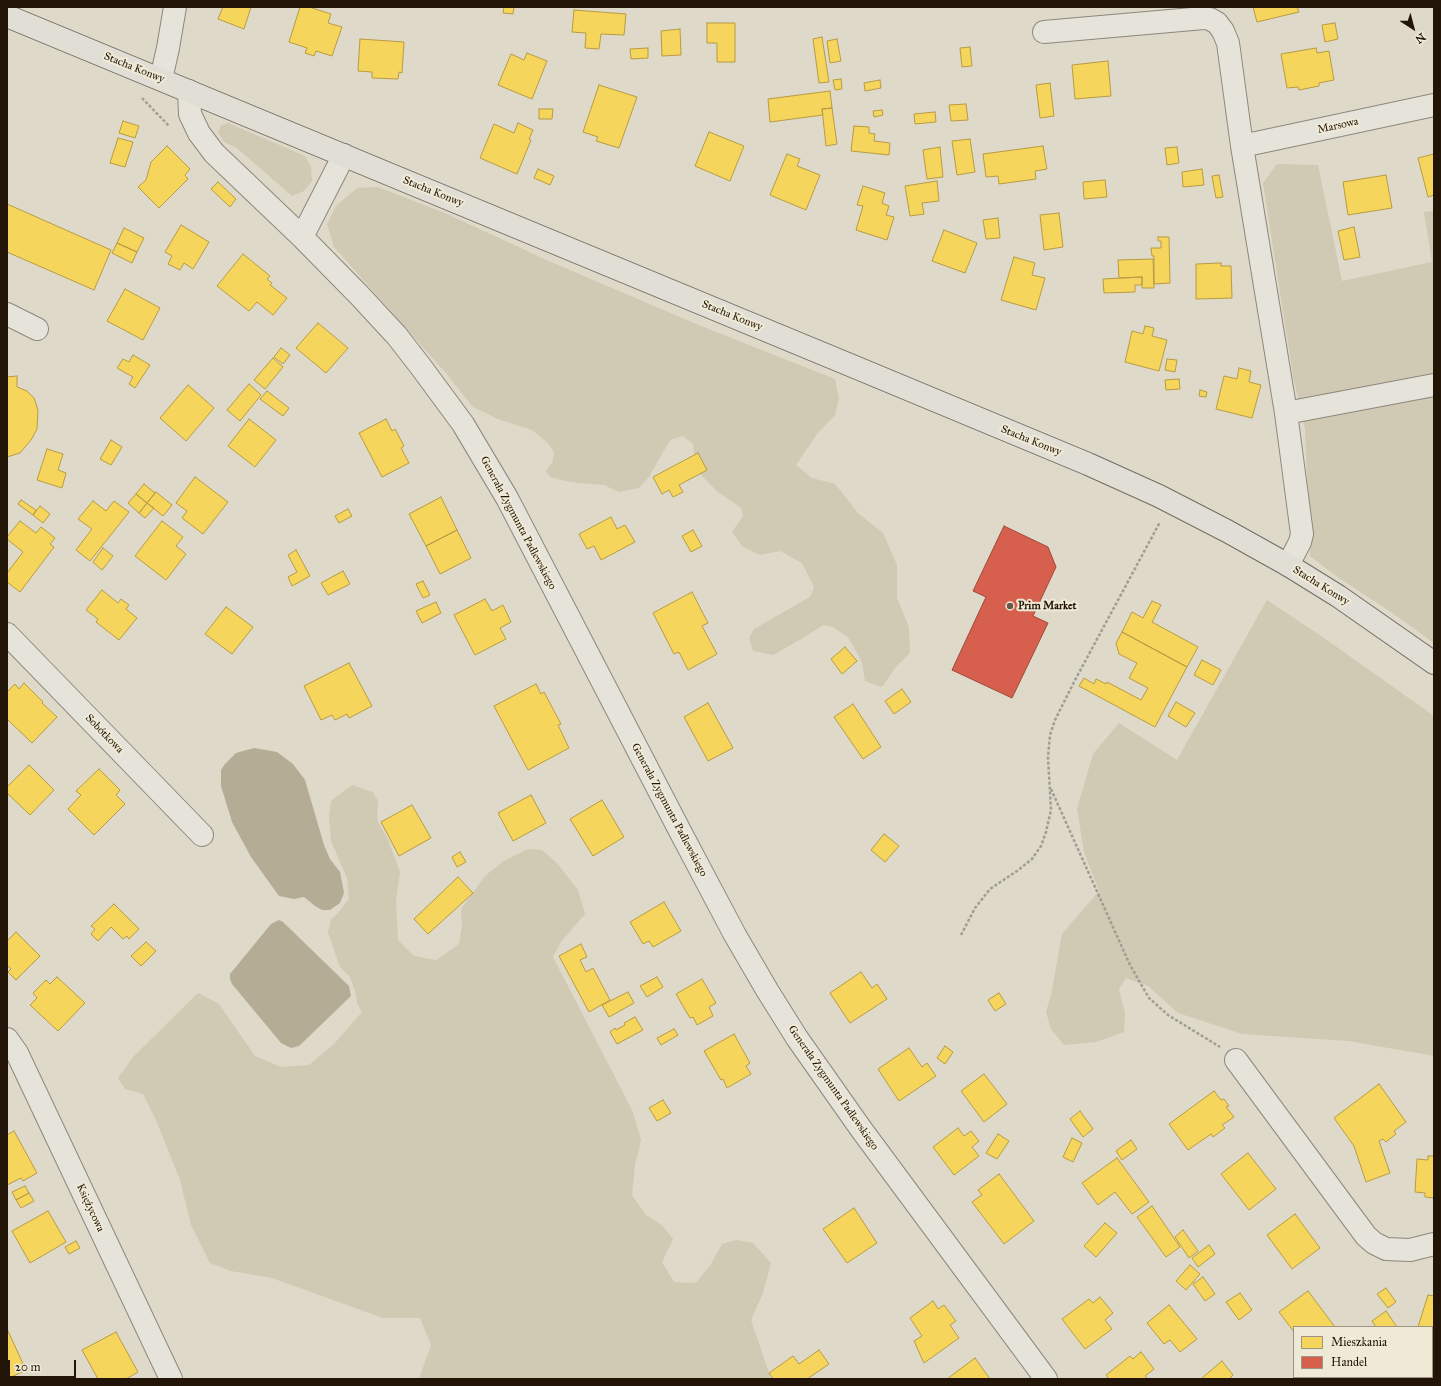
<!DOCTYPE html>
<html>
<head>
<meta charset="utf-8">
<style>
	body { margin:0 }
	#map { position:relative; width:1441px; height:1386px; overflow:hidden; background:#ded9c8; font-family:"IM FELL Great Primer",serif }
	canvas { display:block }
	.frame { position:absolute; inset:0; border:8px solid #231408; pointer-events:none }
	.legend { position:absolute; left:1293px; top:1326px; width:140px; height:52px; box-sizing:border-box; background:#efead6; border:1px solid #9d9484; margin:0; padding:5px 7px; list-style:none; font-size:12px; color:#231408 }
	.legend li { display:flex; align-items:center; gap:8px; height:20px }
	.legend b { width:20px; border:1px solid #9d9484 }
	.north { position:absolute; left:1393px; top:8px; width:40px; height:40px; -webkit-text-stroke:3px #efead6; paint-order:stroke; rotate:144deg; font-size:11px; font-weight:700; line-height:16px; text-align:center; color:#231408 }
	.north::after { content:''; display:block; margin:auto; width:14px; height:18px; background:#231408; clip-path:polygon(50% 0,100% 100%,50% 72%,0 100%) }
	.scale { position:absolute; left:8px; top:1360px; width:68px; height:18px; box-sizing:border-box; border:2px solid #231408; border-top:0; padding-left:5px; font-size:12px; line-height:14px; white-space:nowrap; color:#231408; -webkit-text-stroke:3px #efead6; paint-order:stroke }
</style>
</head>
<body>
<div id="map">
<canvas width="1441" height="1386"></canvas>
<div class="frame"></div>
<ul class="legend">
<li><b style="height:11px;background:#f6d55c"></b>Mieszkania</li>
<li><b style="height:11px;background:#d6604d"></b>Handel</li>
</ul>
<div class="north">N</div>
<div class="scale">20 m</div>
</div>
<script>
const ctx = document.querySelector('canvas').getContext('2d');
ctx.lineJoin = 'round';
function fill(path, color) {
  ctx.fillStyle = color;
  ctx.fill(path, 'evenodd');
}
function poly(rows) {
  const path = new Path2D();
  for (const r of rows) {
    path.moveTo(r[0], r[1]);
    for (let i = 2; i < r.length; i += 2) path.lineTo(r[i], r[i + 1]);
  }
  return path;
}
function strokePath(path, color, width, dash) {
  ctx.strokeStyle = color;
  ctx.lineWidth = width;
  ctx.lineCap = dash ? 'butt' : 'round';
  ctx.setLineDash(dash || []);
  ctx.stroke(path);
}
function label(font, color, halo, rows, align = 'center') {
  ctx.font = font + ' "IM FELL Great Primer",serif';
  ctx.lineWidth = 4;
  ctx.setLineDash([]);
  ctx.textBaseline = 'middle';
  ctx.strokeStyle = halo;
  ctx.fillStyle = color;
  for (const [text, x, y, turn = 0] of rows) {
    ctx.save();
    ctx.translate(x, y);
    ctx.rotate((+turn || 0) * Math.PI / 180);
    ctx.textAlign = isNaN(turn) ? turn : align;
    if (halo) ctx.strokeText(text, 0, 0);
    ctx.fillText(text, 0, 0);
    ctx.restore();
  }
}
const green = poly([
	[228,123,305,156,311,167,312,181,304,191,292,196,237,148,224,142,218,132,221,125],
	[1277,164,1318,165,1342,281,1432,262,1424,212,1434,211,1434,643,1394,614,1339,578,1310,556,1305,429,1293,376,1263,183],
	[378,187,447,214,551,262,701,326,835,379,839,398,835,415,817,434,796,465,812,478,835,484,858,513,883,533,897,565,897,598,909,627,910,653,895,668,882,687,865,681,862,662,848,637,833,627,823,625,803,638,773,655,753,651,749,638,754,629,810,597,814,587,802,563,780,551,760,555,742,546,732,532,743,516,741,508,718,492,700,474,695,462,693,444,683,436,670,440,649,477,639,488,619,492,604,485,570,482,550,477,546,471,553,461,554,453,548,443,532,430,498,419,473,407,445,372,334,247,327,224,336,206,357,188],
	[1267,600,1324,638,1434,716,1434,1056,1349,1041,1242,1034,1178,1013,1148,986,1126,978,1119,989,1125,1013,1124,1032,1096,1042,1064,1045,1051,1029,1046,1012,1051,995,1062,934,1099,891,1084,852,1077,809,1093,754,1119,723,1177,760],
	[352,785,373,792,378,801,377,820,388,840,400,872,396,901,398,940,414,956,436,960,459,944,462,926,461,909,485,876,502,862,528,849,542,850,557,863,578,890,585,914,561,942,553,957,633,1112,641,1140,635,1165,632,1195,646,1215,662,1225,673,1239,662,1262,674,1282,696,1283,711,1264,722,1244,736,1240,753,1243,771,1263,763,1293,751,1320,771,1379,419,1379,431,1345,420,1318,383,1318,272,1278,231,1271,210,1263,191,1225,180,1180,156,1120,143,1094,125,1089,118,1078,134,1056,198,993,219,1004,255,1056,281,1067,309,1065,334,1044,362,1012,357,1003,356,994,350,977,340,967,328,933,331,919,337,914,349,899,347,878,331,841,329,817,331,801]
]);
const water = poly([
	[254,748,277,752,293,764,305,780,324,845,330,859,340,872,344,893,340,903,330,910,322,910,315,906,304,897,294,899,279,896,251,857,232,822,221,786,221,770,225,764,236,753],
	[279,920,283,922,349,986,351,996,299,1046,291,1048,281,1043,232,984,230,979,230,974,271,924]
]);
const homes = poly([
	[223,7,251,7,244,29,218,19,223,7],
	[300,7,309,7,331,14,328,23,342,27,332,56,316,51,314,56,305,53,307,48,289,42,300,7],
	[504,7,514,7,513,14,503,13,504,7],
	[1253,7,1297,7,1299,12,1257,22,1253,7],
	[574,10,626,14,624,35,601,34,599,49,585,48,586,33,572,32,574,10],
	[707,23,735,23,735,62,717,62,717,43,707,43,707,23],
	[1335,23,1338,39,1325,42,1322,25,1335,23],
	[680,29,681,55,662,56,661,31,680,29],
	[822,37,829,82,819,83,813,39,822,37],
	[360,39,404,42,402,73,399,72,398,79,372,78,372,72,358,71,360,39],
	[837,39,841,61,830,63,827,41,837,39],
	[970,47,972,66,962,67,960,48,970,47],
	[648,48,648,58,631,59,630,49,648,48],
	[1316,48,1317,53,1329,51,1334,80,1319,83,1319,86,1299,90,1298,87,1287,88,1281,54,1316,48],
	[527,53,547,61,532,99,498,85,511,54,524,60,527,53],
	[1108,61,1111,96,1075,99,1072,65,1108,61],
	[841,79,842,89,835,90,833,80,841,79],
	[880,80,881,88,865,91,864,83,880,80],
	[1050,83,1054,116,1040,118,1036,85,1050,83],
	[599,85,637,97,619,148,596,141,598,137,583,132,599,85],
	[830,91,832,108,822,109,823,115,770,122,768,99,830,91],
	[966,104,968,120,951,121,949,105,966,104],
	[832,108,837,144,826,146,822,109,832,108],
	[539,109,553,109,552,119,539,119,539,109],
	[882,110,883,115,874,117,873,111,882,110],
	[935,112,936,122,915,124,914,114,935,112],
	[123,121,139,126,135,138,119,133,123,121],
	[518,123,533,130,529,139,531,140,517,174,480,158,494,124,514,133,518,123],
	[854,126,869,127,869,133,875,134,874,141,890,143,889,155,851,151,854,126],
	[709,132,744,146,730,181,695,166,709,132],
	[118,138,133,142,125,167,110,163,118,138],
	[970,139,975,172,957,175,952,141,970,139],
	[167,146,190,169,185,175,188,179,159,208,138,187,146,180,151,162,167,146],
	[1043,146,1047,169,1035,171,1036,179,999,184,998,176,986,177,983,154,1043,146],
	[940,147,943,177,927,179,923,150,940,147],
	[1177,147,1179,163,1167,165,1165,148,1177,147],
	[787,154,800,159,797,166,820,175,806,210,770,195,787,154],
	[1434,154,1434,195,1428,197,1418,158,1434,154],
	[538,169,554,176,550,185,534,178,538,169],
	[1202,169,1204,185,1183,187,1182,172,1202,169],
	[1219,175,1223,197,1216,198,1212,176,1219,175],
	[1386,175,1392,208,1348,215,1343,182,1386,175],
	[1105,180,1107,197,1084,199,1083,182,1105,180],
	[937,181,939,201,922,203,924,214,910,216,905,186,937,181],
	[218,182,236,199,230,207,211,189,218,182],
	[863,186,885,193,882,203,889,206,886,215,894,217,887,240,856,230,863,206,857,205,863,186],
	[7,204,111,250,94,290,7,252,7,204],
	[1059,213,1063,247,1044,250,1040,215,1059,213],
	[998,218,1000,238,986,239,983,220,998,218],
	[181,225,209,242,193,269,184,263,180,270,168,264,172,256,165,252,181,225],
	[1354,227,1360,257,1344,260,1338,231,1354,227],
	[124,228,144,238,137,252,117,243,124,228],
	[944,230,977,243,965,273,932,261,944,230],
	[1158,237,1169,237,1170,283,1154,284,1154,256,1152,256,1151,248,1161,248,1161,241,1158,241,1158,237],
	[117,243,137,252,132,263,112,253,117,243],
	[243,254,270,276,267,279,272,283,270,285,287,298,273,315,257,302,249,311,217,286,243,254],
	[1014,257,1035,263,1032,275,1045,278,1036,310,1001,300,1014,257],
	[1153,259,1154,288,1142,288,1142,277,1119,278,1118,260,1153,259],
	[1221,263,1221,266,1231,266,1232,298,1196,299,1196,264,1221,263],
	[1142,277,1142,285,1135,285,1135,292,1104,293,1103,279,1142,277],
	[125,289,160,308,143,340,107,321,125,289],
	[318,323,348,348,326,373,296,348,318,323],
	[1145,326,1154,328,1152,336,1167,340,1159,371,1125,362,1132,331,1143,334,1145,326],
	[281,348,290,355,283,364,274,357,281,348],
	[133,355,150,365,135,388,129,384,133,377,117,368,123,359,129,362,133,355],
	[273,358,283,367,265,389,254,380,273,358],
	[1167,359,1177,360,1175,372,1165,370,1167,359],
	[1239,368,1251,371,1249,382,1261,385,1252,418,1216,409,1224,376,1237,379,1239,368],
	[17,376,17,387,27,391,34,398,38,410,37,429,31,440,20,453,7,457,7,377,17,376],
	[1179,379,1180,389,1166,390,1165,380,1179,379],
	[249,384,261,395,240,421,227,410,249,384],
	[188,385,214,408,186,441,160,418,188,385],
	[1200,390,1207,392,1206,397,1199,396,1200,390],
	[267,391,289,408,283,416,260,399,267,391],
	[249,419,276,440,255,467,228,446,249,419],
	[386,419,392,431,395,429,404,446,401,448,409,463,382,477,359,433,386,419],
	[111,440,122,447,111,465,100,459,111,440],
	[47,449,63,454,58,470,66,473,62,488,37,480,47,449],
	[698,453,707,470,679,485,683,492,673,497,669,490,662,494,653,477,698,453],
	[195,477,228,502,203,534,182,518,187,511,176,503,195,477],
	[144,484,155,493,147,503,136,494,144,484],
	[156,492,172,505,163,516,147,503,156,492],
	[136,494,147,503,139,513,128,503,136,494],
	[441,497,457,530,426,546,409,514,441,497],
	[21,500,36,510,33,515,18,504,21,500],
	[93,501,106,511,114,501,129,512,90,561,76,550,92,529,78,519,93,501],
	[147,503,154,508,145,518,139,513,147,503],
	[40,506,50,514,43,523,33,515,40,506],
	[348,509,352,516,339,523,335,516,348,509],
	[611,517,617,529,625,525,635,542,601,560,594,546,587,549,579,534,611,517],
	[20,521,36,533,41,527,55,538,50,544,54,547,20,592,7,582,7,573,23,552,7,539,7,537,20,521],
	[162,521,183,537,176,546,186,554,166,580,135,556,162,521],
	[457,530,471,558,440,574,426,546,457,530],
	[693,530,702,546,691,552,682,536,693,530],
	[103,548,113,556,102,570,93,562,103,548],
	[296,550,310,576,292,586,288,577,297,572,288,555,296,550],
	[343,571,350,584,328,595,321,583,343,571],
	[423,581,430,595,423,598,416,584,423,581],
	[102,590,118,603,121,599,129,605,126,609,137,618,119,640,96,622,98,619,86,610,102,590],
	[692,592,708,623,702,626,717,654,688,670,679,652,674,654,653,613,692,592],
	[485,599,492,611,503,605,511,622,500,628,506,639,475,655,454,615,485,599],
	[1152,601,1161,605,1152,622,1198,647,1187,667,1122,632,1132,612,1143,618,1152,601],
	[436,602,441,613,422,623,416,611,436,602],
	[226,607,253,627,232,654,205,634,226,607],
	[1122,632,1187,667,1155,727,1079,686,1084,678,1094,684,1096,679,1106,684,1107,682,1141,700,1148,688,1129,678,1137,663,1119,654,1116,643,1122,632],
	[845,647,857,661,842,674,831,659,845,647],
	[1202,660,1221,670,1213,685,1194,675,1202,660],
	[349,663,372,706,349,718,347,714,335,720,332,715,321,720,304,686,349,663],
	[24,683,43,702,42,703,57,717,32,743,7,719,7,692,15,684,19,689,24,683],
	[536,684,541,694,544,692,561,724,558,725,569,748,528,770,494,706,536,684],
	[902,689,911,702,894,714,885,701,902,689],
	[1176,702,1195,713,1186,727,1168,716,1176,702],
	[708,703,733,748,708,761,684,717,708,703],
	[853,704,881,747,863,759,834,717,853,704],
	[29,765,54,790,30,815,7,793,7,787,29,765],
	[99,769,120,790,116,795,125,804,94,835,68,809,81,795,76,791,99,769],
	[531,795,546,823,513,841,498,813,531,795],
	[602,800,624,837,593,856,570,819,602,800],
	[412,805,431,838,399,856,381,822,412,805],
	[884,834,899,846,885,862,871,850,884,834],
	[460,852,466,862,457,867,452,857,460,852],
	[458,877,473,893,428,934,414,919,458,877],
	[664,902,681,931,653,947,649,941,643,944,630,922,664,902],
	[114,904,139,929,129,939,127,936,123,939,111,927,98,941,91,934,95,929,91,926,114,904],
	[16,932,40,956,16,980,8,972,11,969,7,965,7,941,16,932],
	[146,942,156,951,141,966,131,956,146,942],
	[581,944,587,957,580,960,586,972,593,968,610,1000,589,1012,559,956,581,944],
	[861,972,872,988,877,984,887,999,850,1023,830,993,861,972],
	[57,977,85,1003,58,1031,30,1005,37,998,33,993,46,980,50,984,57,977],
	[657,977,663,987,647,997,640,986,657,977],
	[702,979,716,1003,709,1007,713,1016,697,1025,693,1017,690,1018,676,994,702,979],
	[628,992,634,1003,609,1017,602,1005,628,992],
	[999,993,1006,1004,995,1011,988,1000,999,993],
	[635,1017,643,1030,617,1044,610,1032,615,1028,616,1030,625,1025,624,1023,635,1017],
	[674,1029,678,1035,661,1045,657,1038,674,1029],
	[734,1034,750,1063,746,1066,751,1074,727,1088,723,1079,721,1080,704,1051,734,1034],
	[945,1046,953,1052,945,1064,937,1058,945,1046],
	[909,1048,922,1067,927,1063,936,1076,899,1101,878,1069,909,1048],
	[984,1074,1007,1104,984,1122,961,1091,984,1074],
	[1379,1084,1406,1122,1394,1131,1396,1134,1386,1142,1383,1139,1379,1141,1390,1173,1366,1182,1354,1146,1334,1118,1379,1084],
	[1214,1091,1221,1100,1224,1099,1229,1106,1226,1107,1234,1117,1222,1125,1225,1128,1213,1137,1211,1134,1188,1150,1169,1124,1214,1091],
	[663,1100,671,1113,657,1121,649,1108,663,1100],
	[1080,1111,1093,1129,1083,1137,1070,1119,1080,1111],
	[958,1128,964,1136,971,1131,979,1141,972,1147,979,1156,954,1175,933,1147,958,1128],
	[14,1131,37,1173,23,1181,21,1178,7,1185,7,1135,14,1131],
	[998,1134,1009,1141,997,1159,986,1153,998,1134],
	[1072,1138,1082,1143,1073,1162,1063,1157,1072,1138],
	[1131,1140,1137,1149,1122,1160,1116,1151,1131,1140],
	[1248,1153,1276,1189,1249,1210,1221,1174,1248,1153],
	[1428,1156,1434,1156,1434,1198,1425,1197,1425,1193,1415,1192,1417,1159,1428,1160,1428,1156],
	[1117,1158,1149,1202,1132,1214,1115,1192,1098,1205,1082,1183,1117,1158],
	[999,1174,1034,1221,1004,1244,972,1202,982,1195,978,1190,999,1174],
	[25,1186,29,1193,16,1200,12,1192,25,1186],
	[29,1193,34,1201,21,1208,16,1200,29,1193],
	[1152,1206,1180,1247,1166,1257,1137,1217,1152,1206],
	[854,1208,877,1243,847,1263,823,1229,854,1208],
	[48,1211,66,1242,30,1263,12,1231,48,1211],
	[1295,1214,1320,1248,1292,1269,1267,1235,1295,1214],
	[1105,1223,1117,1233,1096,1257,1084,1246,1105,1223],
	[1183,1230,1198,1251,1189,1258,1175,1237,1183,1230],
	[76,1241,80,1248,69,1254,65,1247,76,1241],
	[1209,1245,1215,1254,1198,1267,1192,1258,1209,1245],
	[1190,1265,1200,1274,1186,1290,1176,1281,1190,1265],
	[1203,1277,1215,1294,1205,1301,1193,1284,1203,1277],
	[1386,1288,1396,1302,1388,1308,1377,1294,1386,1288],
	[1308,1291,1335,1327,1294,1327,1294,1332,1279,1312,1308,1291],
	[1240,1293,1252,1310,1239,1320,1226,1302,1240,1293],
	[1428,1295,1434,1296,1434,1346,1432,1346,1432,1327,1418,1327,1428,1295],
	[1100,1297,1113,1313,1105,1320,1112,1329,1085,1349,1062,1319,1089,1299,1093,1303,1100,1297],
	[933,1301,938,1309,944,1305,956,1321,950,1325,959,1338,924,1363,914,1341,922,1336,910,1318,933,1301],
	[1169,1305,1197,1339,1180,1352,1170,1340,1164,1344,1147,1323,1169,1305],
	[1386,1311,1397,1327,1376,1327,1372,1321,1386,1311],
	[7,1329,26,1370,7,1379,7,1329],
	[116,1332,138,1372,126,1379,98,1379,82,1350,116,1332],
	[819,1350,829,1364,807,1379,773,1379,769,1373,793,1356,799,1364,819,1350],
	[1141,1352,1154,1369,1145,1376,1148,1379,1109,1379,1106,1375,1130,1356,1133,1359,1141,1352],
	[975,1358,990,1379,947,1379,975,1358],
	[1222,1361,1233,1375,1229,1379,1203,1379,1202,1378,1222,1361]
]);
const shops = poly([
	[1004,526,1048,547,1056,567,1033,616,1048,623,1012,698,952,670,986,597,973,591,1004,526]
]);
const path = poly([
	[142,98,169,126],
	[1051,789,1130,965,1149,998,1168,1015,1220,1047],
	[961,935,975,908,990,889,1017,871,1032,859,1041,846,1046,832,1051,810,1048,757,1050,735,1055,720,1074,682,1160,522]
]);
const minor = poly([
	[1044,32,1204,18,1210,19,1217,23,1223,31,1228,43,1242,146,1286,413,1302,534,1300,542,1288,565],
	[161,79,168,48,175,7],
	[189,91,190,114,199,133,214,153,302,237,360,296,397,336,421,367,463,424,507,498,681,833,735,935,767,990,797,1038,861,1129,1046,1379],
	[1242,146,1434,105],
	[302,237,344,155],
	[7,314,37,329],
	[1286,413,1434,385],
	[7,634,202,835],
	[7,1039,17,1053,171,1379],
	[1236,1060,1366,1236,1374,1243,1386,1249,1410,1250,1434,1244]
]);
const major = poly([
	[7,16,862,370,1088,464,1159,496,1227,531,1288,565,1338,596,1434,663]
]);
const markers = [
	[1010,606,4,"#64594b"]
];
const streetNames = [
	["Stacha Konwy",134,68,22],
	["Marsowa",1338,126,-12],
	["Stacha Konwy",433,192,22],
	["Stacha Konwy",732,316,22],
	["Stacha Konwy",1031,441,22],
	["Generała Zygmunta Padlewskiego",518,523,62],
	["Stacha Konwy",1321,586,32],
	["Sobótkowa",104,734,46],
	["Generała Zygmunta Padlewskiego",669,810,62],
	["Generała Zygmunta Padlewskiego",833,1088,55],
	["Księżycowa",90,1208,65]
];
const poiNames = [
	["Prim Market",1018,606]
];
fill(green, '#d0c9b3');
fill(water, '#b5ac96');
fill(homes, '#f6d55c');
strokePath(homes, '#b79b43', 1);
fill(shops, '#d6604d');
strokePath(shops, '#a04938', 1);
strokePath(minor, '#8d887d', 24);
strokePath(major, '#726d63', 24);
strokePath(path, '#a09d95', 2.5, [3, 2]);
strokePath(minor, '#e6e3db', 22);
strokePath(major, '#e1ded5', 22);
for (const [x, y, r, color] of markers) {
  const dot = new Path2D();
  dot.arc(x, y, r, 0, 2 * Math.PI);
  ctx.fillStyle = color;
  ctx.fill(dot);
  strokePath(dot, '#efead6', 1.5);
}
label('11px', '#231408', '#efead6', streetNames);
label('bold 11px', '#231408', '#efead6', poiNames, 'left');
</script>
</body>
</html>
